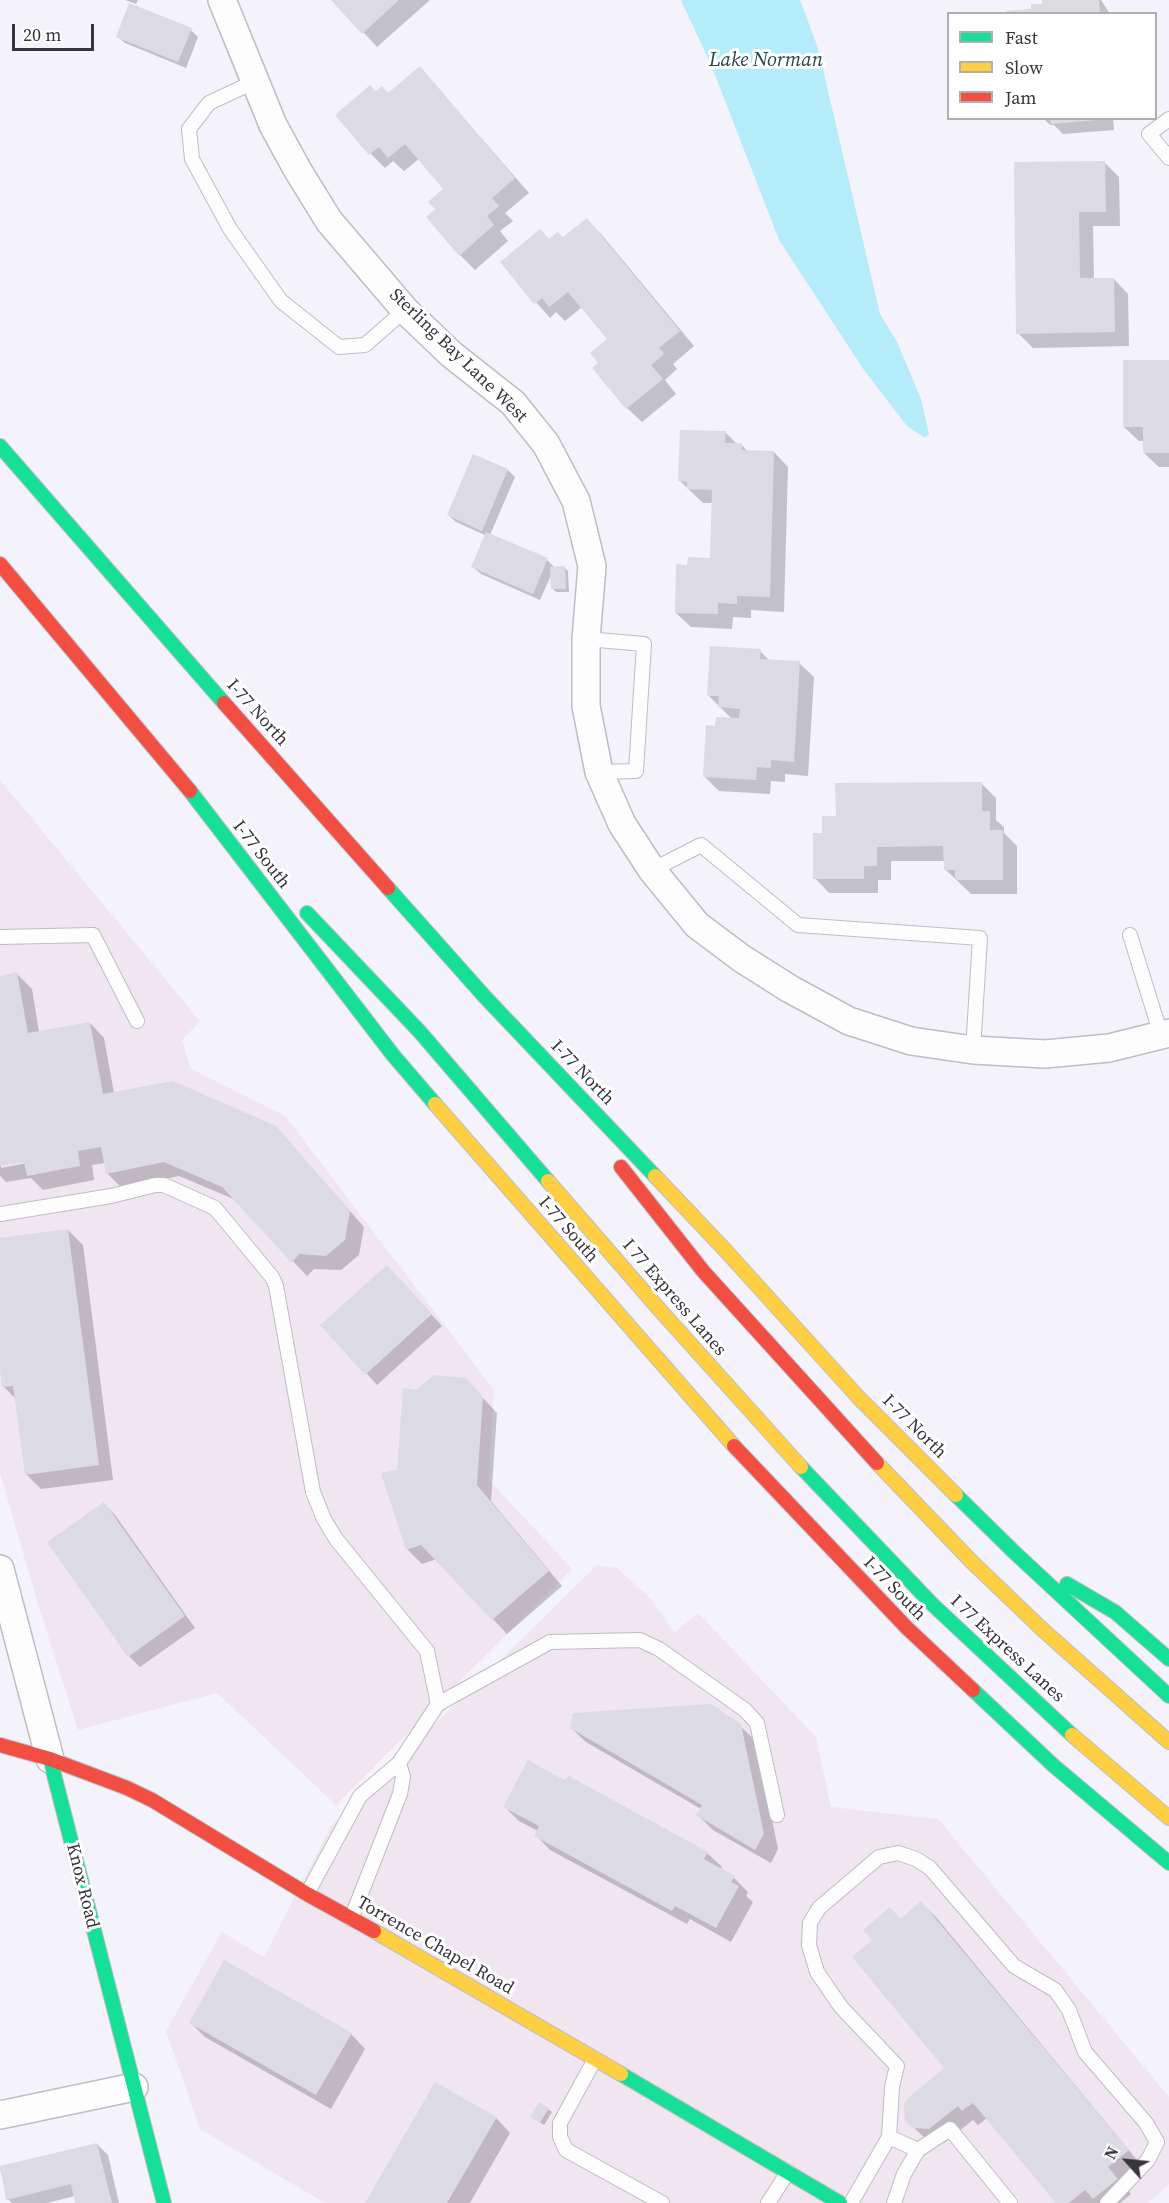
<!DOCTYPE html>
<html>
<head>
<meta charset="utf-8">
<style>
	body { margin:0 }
	#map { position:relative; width:1169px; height:2203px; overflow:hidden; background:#f4f2fa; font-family:"Source Serif 4",serif }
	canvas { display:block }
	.legend { position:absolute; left:947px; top:12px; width:210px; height:108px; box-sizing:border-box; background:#fff; border:2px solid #afaeb1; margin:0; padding:8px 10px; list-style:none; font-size:18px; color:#37353b }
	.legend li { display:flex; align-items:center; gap:12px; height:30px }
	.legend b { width:30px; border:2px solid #afaeb1 }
	.north { position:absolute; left:1097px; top:2131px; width:60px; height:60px; -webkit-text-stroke:4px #fff; paint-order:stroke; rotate:297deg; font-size:16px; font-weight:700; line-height:24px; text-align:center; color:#37353b }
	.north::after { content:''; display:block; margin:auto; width:21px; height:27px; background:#37353b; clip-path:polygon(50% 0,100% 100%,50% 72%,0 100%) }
	.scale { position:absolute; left:12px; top:24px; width:82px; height:27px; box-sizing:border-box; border:3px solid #37353b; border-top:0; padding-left:8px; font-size:18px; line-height:21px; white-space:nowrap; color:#37353b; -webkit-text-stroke:4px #fff; paint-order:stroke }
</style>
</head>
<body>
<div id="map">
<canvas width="1169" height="2203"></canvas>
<ul class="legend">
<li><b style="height:8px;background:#16e098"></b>Fast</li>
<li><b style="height:8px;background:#ffcf43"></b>Slow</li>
<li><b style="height:8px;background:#f24e42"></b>Jam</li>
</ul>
<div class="north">N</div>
<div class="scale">20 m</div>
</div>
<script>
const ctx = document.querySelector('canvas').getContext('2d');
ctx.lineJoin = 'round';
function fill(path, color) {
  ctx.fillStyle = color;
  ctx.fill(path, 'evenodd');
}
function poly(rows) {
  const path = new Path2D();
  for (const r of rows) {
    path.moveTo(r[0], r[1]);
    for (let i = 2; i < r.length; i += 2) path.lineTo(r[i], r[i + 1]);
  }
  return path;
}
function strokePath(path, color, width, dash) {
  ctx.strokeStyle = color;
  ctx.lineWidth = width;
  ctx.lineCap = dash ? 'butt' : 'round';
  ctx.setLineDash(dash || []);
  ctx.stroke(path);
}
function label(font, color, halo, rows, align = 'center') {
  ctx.font = font + ' "Source Serif 4",serif';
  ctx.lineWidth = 6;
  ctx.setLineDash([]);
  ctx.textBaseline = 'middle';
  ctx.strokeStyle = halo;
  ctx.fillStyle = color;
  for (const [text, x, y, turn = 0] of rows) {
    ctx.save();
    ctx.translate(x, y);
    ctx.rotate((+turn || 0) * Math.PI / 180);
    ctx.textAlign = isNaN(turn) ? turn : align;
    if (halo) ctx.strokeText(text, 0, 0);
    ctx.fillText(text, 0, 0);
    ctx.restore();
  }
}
const commercial = poly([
	[0,780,200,1021,182,1040,191,1069,285,1116,494,1390,489,1480,572,1569,336,1805,217,1693,78,1730,37,1601,0,1473],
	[597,1565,617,1568,651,1599,674,1633,698,1613,816,1737,831,1807,938,1819,1169,2097,1169,2184,1148,2203,325,2203,200,2129,166,2031,222,1932,264,1957,331,1826]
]);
const water = poly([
	[681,0,800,0,818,48,880,314,897,342,921,399,929,434,925,438,907,426,864,370,779,240,712,67]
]);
const shadow = poly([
	[125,0,138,0,136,4],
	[333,0,430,0,377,47],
	[1043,0,1101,0,1110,14,1008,14,1033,11,1044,5],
	[191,30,198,37,186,68,125,43,117,36],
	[420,68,529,193,505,213,513,221,500,231,508,241,475,270,460,255,437,209,445,189,419,159,404,171,393,161,385,168,371,154,376,93,389,95],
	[1024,118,1116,119,1113,119,1114,130,1063,134,1054,125,1050,125,1044,119,1026,120],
	[1104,162,1119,177,1120,226,1093,226,1094,280,1114,279,1128,294,1129,346,1033,348,1018,333,1016,163],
	[586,220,601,234,694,346,673,364,677,369,665,380,676,394,642,422,627,408,600,363,609,339,582,307,565,321,556,312,550,318,502,263,550,240,563,239],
	[1169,361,1169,467,1159,467,1144,453,1144,441,1139,441,1124,427],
	[725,432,737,444,741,444,748,452,774,452,788,467,784,612,751,610,751,618,733,617,732,629,691,627,676,613,689,566,711,559,713,503,703,503,680,481],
	[508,470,515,477,490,535,547,560,555,568,565,568,568,571,569,592,556,592,553,589,552,573,540,600,481,574,473,567,487,536,456,522,448,515],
	[760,651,770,661,799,663,814,677,808,776,785,774,785,782,771,781,770,794,719,791,704,776,716,727,732,719,708,695],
	[981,783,996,798,996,820,1004,827,1004,833,1017,846,1017,894,971,894,945,869,945,861,891,861,891,880,878,880,878,893,829,893,815,878,824,834,837,818],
	[17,974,32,989,39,1032,90,1023,104,1038,114,1093,290,1143,364,1227,359,1255,341,1270,314,1269,307,1276,236,1200,179,1176,122,1188,107,1173,105,1163,92,1165,94,1180,43,1190,31,1178,6,1182,0,1176,0,977],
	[32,1159,32,1162,1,1168,1,1165],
	[68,1230,83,1245,113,1480,41,1489,26,1474,16,1399,4,1387,0,1357,0,1240],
	[398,1278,442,1326,377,1385,323,1325],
	[416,1392,480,1395,497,1413,491,1501,562,1586,507,1634,437,1559,422,1564,408,1550,383,1475,398,1471],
	[104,1504,115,1515,195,1628,140,1667,129,1656],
	[740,1726,756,1741,778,1849,771,1863,713,1830,698,1815,701,1809,586,1742,571,1728],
	[505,1807,707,1853,722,1867,720,1870,734,1878,748,1892,746,1896,753,1902,731,1942,690,1919,687,1924,550,1850,536,1835,538,1831,519,1821],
	[921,1903,936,1917,1142,2166,1122,2182,1131,2194,1120,2203,1058,2203,987,2118,978,2125,973,2120,944,2143,929,2142,906,2120,946,2068,874,1940,890,1909,901,1920],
	[190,2022,351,2034,365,2049,331,2109,205,2037],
	[540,2104,552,2112,544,2125,532,2117],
	[496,2118,510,2133,470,2203,367,2203],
	[97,2144,108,2155,119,2203,77,2203,75,2196,47,2203,12,2203,8,2199,0,2168]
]);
const building = poly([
	[331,0,399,0,362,34],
	[1042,0,1099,0,1100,14,1006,14,1006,11,1031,9,1031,4,1042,4],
	[129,3,192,28,178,62,116,37],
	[420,66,515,178,492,198,499,206,487,216,494,225,459,256,426,217,435,209,428,202,443,189,405,144,388,158,379,147,369,155,335,115,370,85,376,91,382,86,388,93],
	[1050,118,1097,118,1097,120,1051,124],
	[1105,161,1106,212,1079,212,1080,278,1114,278,1115,332,1016,334,1014,162],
	[587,218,680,331,659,348,664,354,651,365,663,379,626,409,592,368,598,363,590,353,607,339,568,292,549,307,542,298,534,304,500,262,540,229,549,239,558,232,563,237],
	[1123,360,1169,360,1169,453,1143,453,1143,427,1123,427],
	[680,430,726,431,725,443,742,443,742,450,774,451,770,597,737,596,737,604,718,603,718,614,675,613,676,564,687,565,688,557,710,558,712,490,687,489,687,482,678,481],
	[473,454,508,469,482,531,447,515],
	[486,532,548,558,533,594,471,567],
	[565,566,566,589,551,589,550,567],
	[710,646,761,649,760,659,800,661,794,762,771,760,771,768,757,767,756,780,703,777,706,725,715,726,716,717,739,718,740,709,718,707,719,696,707,696],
	[982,782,982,811,990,811,990,830,1003,830,1003,880,955,880,955,870,944,870,943,846,877,847,877,866,864,866,864,879,813,879,813,833,822,833,822,816,836,816,835,783],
	[17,972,28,1033,90,1022,103,1094,173,1081,276,1126,350,1211,345,1240,326,1256,299,1254,292,1263,222,1187,164,1162,106,1174,101,1147,78,1151,80,1166,27,1176,24,1162,0,1166,0,976],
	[68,1229,99,1465,25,1475,13,1386,2,1387,0,1369,0,1238],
	[387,1265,432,1314,365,1375,320,1325],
	[434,1375,466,1378,483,1397,477,1485,549,1571,492,1620,421,1545,406,1550,381,1473,397,1470,403,1388,416,1390],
	[104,1502,185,1616,128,1657,47,1542],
	[711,1704,741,1724,764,1834,755,1850,696,1815,702,1805,570,1728,573,1713],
	[528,1760,564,1780,569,1776,708,1852,704,1859,735,1876,731,1882,739,1886,716,1928,675,1906,672,1911,534,1836,539,1826,503,1807],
	[921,1901,1129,2150,1108,2167,1118,2179,1093,2199,1085,2190,1069,2203,1056,2203,973,2103,962,2111,958,2106,929,2129,913,2128,905,2121,904,2105,907,2099,944,2068,852,1957,872,1940,863,1930,890,1907,900,1919],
	[224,1960,352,2033,316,2095,189,2023],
	[435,2082,497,2117,447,2203,365,2203],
	[539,2102,549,2108,540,2123,530,2117],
	[97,2143,112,2203,75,2203,71,2184,6,2200,0,2166]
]);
const lane = poly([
	[256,81,209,103,189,129,192,159,230,229,281,301,339,347,365,345,405,310],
	[1169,119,1149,134,1169,158],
	[586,639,644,644,636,771,599,772],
	[652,870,701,845,798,925,980,938,973,1050],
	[1130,935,1161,1035],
	[0,937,93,935,137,1021],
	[0,1214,111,1196,155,1185,164,1185,215,1208,272,1277,276,1286,313,1492,324,1519,336,1539,427,1651,438,1704,550,1642,640,1640,659,1649,745,1710,757,1723,777,1815],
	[399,1763,438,1704],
	[307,1894,360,1796,399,1763,403,1777,400,1794,351,1919],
	[595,2059,560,2123,560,2137,566,2150,662,2203],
	[918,2150,889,2137,892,2087,897,2066,841,2007,817,1972,809,1945,810,1923,819,1908,879,1857,898,1853,916,1859,930,1868,1014,1966,1055,1990,1069,2010,1085,2052,1146,2123,1157,2142,1148,2160,1107,2203],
	[768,2203,788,2172],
	[851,2203,889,2137],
	[894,2203,904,2174,918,2150,950,2129,1010,2203]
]);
const street = poly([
	[222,0,273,125,297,169,329,221,405,310,451,354,513,403,546,444,576,501,592,566,586,639,586,706,599,772,622,824,652,870,697,925,741,958,790,989,849,1021,911,1041,973,1050,1045,1054,1109,1048,1169,1033],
	[0,1569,50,1759],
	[0,2115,134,2087]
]);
const fast = poly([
	[0,446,224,703],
	[190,791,393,1055,435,1104],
	[388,888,485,997,655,1176],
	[307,913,420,1032,548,1181],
	[801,1467,932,1604,1072,1735],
	[956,1495,1014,1552,1169,1696],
	[1067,1584,1115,1612,1169,1659],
	[973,1690,1054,1766,1169,1863],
	[50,1759,164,2203],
	[621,2074,840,2203]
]);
const slow = poly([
	[435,1104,734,1446],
	[655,1176,726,1251,859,1398,956,1495],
	[548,1181,659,1309,801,1467],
	[877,1463,972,1562,1043,1630,1169,1742],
	[1072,1735,1169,1818],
	[374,1931,621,2074]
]);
const jam = poly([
	[0,564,190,791],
	[224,703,388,888],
	[621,1167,703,1271,877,1463],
	[734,1446,907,1628,973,1690],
	[0,1745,50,1759,127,1788,152,1800,307,1894,374,1931]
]);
const streetNames = [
	["Sterling Bay Lane West",458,356,44],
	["I-77 North",257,713,48],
	["I-77 South",261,855,52],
	["I-77 North",582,1073,46],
	["I-77 South",568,1230,49],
	["I 77 Express Lanes",674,1298,49],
	["I-77 North",914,1427,45],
	["I-77 South",894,1589,46],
	["I 77 Express Lanes",1007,1649,43],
	["Knox Road",82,1886,76],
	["Torrence Chapel Road",435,1946,30]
];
const waterNames = [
	["Lake Norman",766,61]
];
fill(commercial, '#f1e5f0');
fill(water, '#b4ecf9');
fill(shadow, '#0003');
fill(building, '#dcdbe1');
strokePath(lane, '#bfbdc4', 16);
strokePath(street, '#bfbdc4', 30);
strokePath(fast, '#bfbdc4', 16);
strokePath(slow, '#bfbdc4', 16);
strokePath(jam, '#bfbdc4', 16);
strokePath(lane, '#fdfdfe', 14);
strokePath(street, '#fdfdfe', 27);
strokePath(fast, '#16e098', 14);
strokePath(slow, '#ffcf43', 14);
strokePath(jam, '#f24e42', 14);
label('18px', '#37353b', '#fff', streetNames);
label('italic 20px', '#22474e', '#fff', waterNames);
</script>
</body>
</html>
